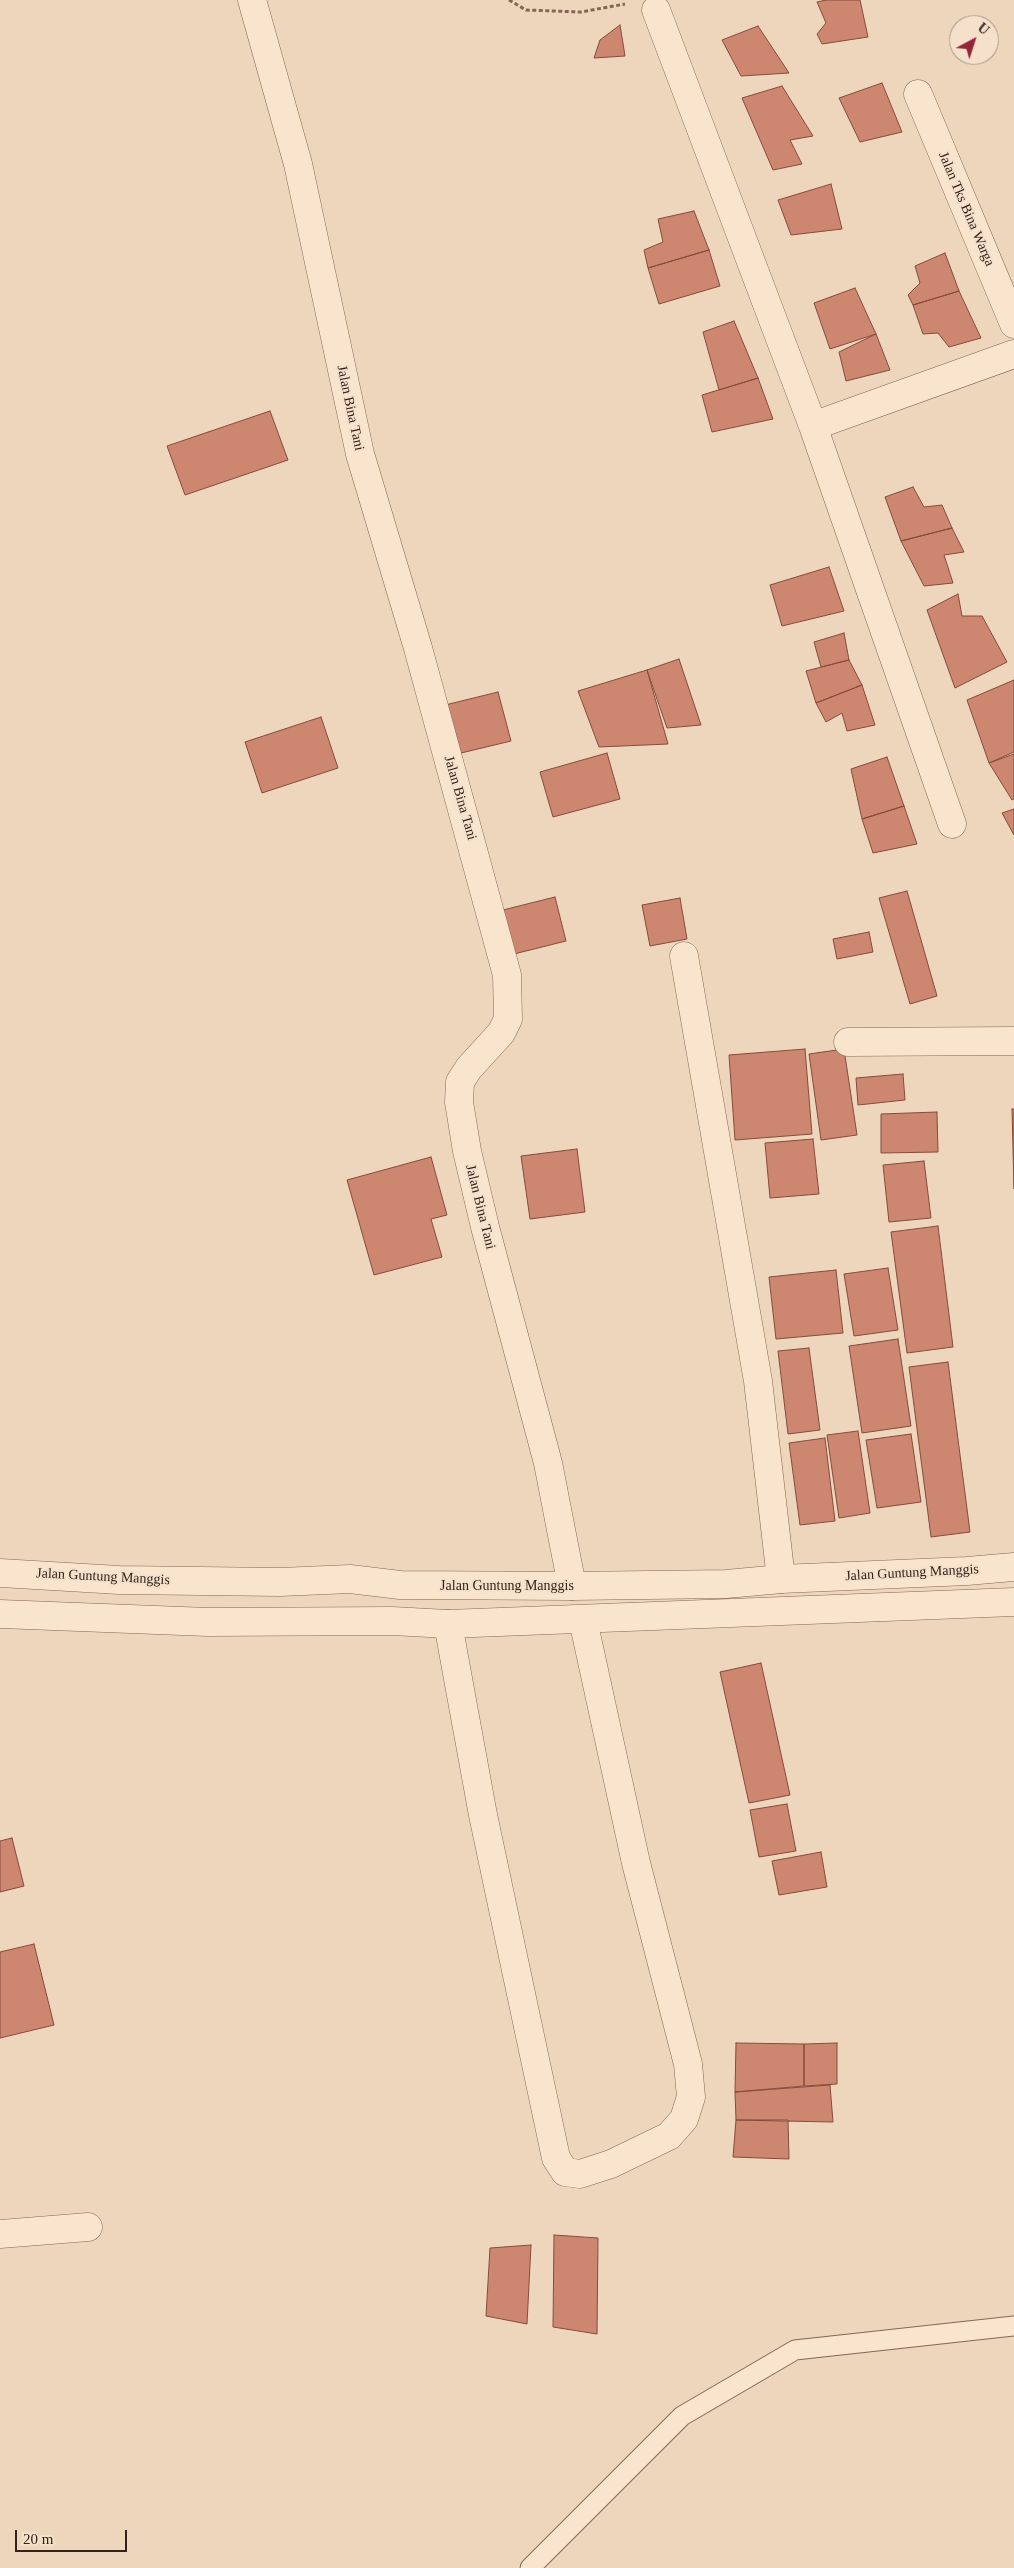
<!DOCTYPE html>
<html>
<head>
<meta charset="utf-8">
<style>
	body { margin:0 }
	#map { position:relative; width:1014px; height:2568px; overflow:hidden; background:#eed6bc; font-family:Georgia,serif }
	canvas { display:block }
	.north { position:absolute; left:949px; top:15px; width:50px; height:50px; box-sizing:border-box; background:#f5e1cb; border:1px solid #a89584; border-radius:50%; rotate:40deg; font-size:14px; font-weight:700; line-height:20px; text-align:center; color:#34221a }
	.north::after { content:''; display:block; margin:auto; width:18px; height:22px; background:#95253a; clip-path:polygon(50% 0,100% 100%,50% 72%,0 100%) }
	.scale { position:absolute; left:15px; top:2530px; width:112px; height:22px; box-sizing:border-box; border:2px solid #34221a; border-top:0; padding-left:6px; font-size:15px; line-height:18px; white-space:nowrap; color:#34221a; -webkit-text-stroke:4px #f5e1cb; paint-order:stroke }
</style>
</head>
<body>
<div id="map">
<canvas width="1014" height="2568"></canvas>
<div class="north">U</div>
<div class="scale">20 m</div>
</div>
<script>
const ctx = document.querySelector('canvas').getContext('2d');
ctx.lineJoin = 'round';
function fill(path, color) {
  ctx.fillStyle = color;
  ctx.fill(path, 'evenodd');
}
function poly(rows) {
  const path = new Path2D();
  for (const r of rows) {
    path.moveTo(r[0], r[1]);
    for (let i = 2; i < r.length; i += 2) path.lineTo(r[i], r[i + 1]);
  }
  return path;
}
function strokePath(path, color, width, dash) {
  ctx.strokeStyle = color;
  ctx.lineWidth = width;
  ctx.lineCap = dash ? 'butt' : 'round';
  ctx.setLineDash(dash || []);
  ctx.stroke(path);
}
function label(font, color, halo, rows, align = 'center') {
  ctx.font = font + ' Georgia,serif';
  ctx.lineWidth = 4;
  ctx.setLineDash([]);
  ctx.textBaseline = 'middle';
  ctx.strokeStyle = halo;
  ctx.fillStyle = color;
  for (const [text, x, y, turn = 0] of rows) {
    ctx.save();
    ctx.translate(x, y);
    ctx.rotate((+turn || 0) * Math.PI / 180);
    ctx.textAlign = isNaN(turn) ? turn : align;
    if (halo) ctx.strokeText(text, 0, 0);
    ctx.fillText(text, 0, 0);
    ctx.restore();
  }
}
const building = poly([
	[826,0,860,0,868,37,822,44,817,34,826,23,817,2,826,0],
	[620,25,625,56,594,58,600,40,620,25],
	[758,26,789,73,741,76,722,40,758,26],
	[882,83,902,132,860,142,839,98,882,83],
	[782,86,813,136,790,140,802,164,773,170,742,98,782,86],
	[831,184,842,229,791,235,778,200,831,184],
	[694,211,709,250,648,268,644,250,663,242,658,219,694,211],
	[709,250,720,286,659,304,648,268,709,250],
	[945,253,959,291,913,305,908,295,920,283,915,266,945,253],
	[855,288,876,334,830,349,814,303,855,288],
	[959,291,981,338,949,347,938,333,923,334,913,305,959,291],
	[734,321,758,378,719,390,703,332,734,321],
	[876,334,890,370,846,381,839,352,876,334],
	[758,378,773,419,712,432,702,395,758,378],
	[270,411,288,460,185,495,167,446,270,411],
	[913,487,924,507,942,505,952,528,901,541,885,497,913,487],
	[952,528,964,552,944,555,953,583,924,586,901,541,952,528],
	[829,567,844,611,782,626,770,585,829,567],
	[958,594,962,616,982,616,1007,662,955,688,927,610,958,594],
	[844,633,849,660,821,667,814,642,844,633],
	[679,659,701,725,667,728,647,670,679,659],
	[849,660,862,685,816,703,806,671,849,660],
	[647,670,668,744,599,747,578,691,647,670],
	[1014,680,1014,752,989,763,967,700,1014,680],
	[862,685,875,725,847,731,842,713,826,722,816,703,862,685],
	[498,692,511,741,457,754,445,705,498,692],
	[321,717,338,768,262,793,245,742,321,717],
	[607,753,620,799,553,817,540,772,607,753],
	[1014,754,1014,799,1012,800,989,763,1014,754],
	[887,757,904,806,862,819,851,769,887,757],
	[904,806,917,844,873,853,862,819,904,806],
	[1014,809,1014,835,1002,813,1014,809],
	[907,891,937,996,910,1004,879,898,907,891],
	[555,897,566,941,514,954,503,910,555,897],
	[680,898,687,939,650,946,642,905,680,898],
	[869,932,873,952,837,959,833,939,869,932],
	[805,1049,812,1134,735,1140,729,1055,805,1049],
	[844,1049,857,1135,821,1140,809,1054,844,1049],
	[903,1074,905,1100,858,1105,856,1078,903,1074],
	[1012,1109,1014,1109,1014,1189,1012,1109],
	[937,1112,938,1152,881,1153,881,1114,937,1112],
	[813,1139,819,1194,770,1198,765,1143,813,1139],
	[577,1149,585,1212,530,1219,521,1156,577,1149],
	[431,1157,447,1215,431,1219,442,1257,374,1275,347,1180,431,1157],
	[924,1161,931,1218,889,1222,883,1165,924,1161],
	[938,1226,953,1347,907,1353,891,1232,938,1226],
	[888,1268,898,1330,854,1336,844,1274,888,1268],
	[836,1270,843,1333,776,1339,769,1277,836,1270],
	[898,1339,911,1426,862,1433,849,1346,898,1339],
	[809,1348,820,1430,788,1434,778,1351,809,1348],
	[948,1362,970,1532,931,1537,909,1367,948,1362],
	[858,1431,870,1513,839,1518,827,1435,858,1431],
	[911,1434,921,1502,877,1508,866,1440,911,1434],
	[825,1438,835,1521,800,1525,789,1443,825,1438],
	[761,1663,790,1795,749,1803,720,1672,761,1663],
	[787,1804,796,1851,759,1857,750,1810,787,1804],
	[12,1838,24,1886,0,1892,0,1841,12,1838],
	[821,1852,827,1887,779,1895,772,1861,821,1852],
	[34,1944,54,2025,0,2038,0,1952,34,1944],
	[736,2043,804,2044,804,2086,735,2092,736,2043],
	[837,2043,837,2084,804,2086,804,2044,837,2043],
	[830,2085,833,2122,736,2120,735,2092,830,2085],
	[736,2120,788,2120,789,2159,733,2157,736,2120],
	[554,2235,598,2238,597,2334,553,2327,554,2235],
	[531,2245,527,2324,486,2316,490,2248,531,2245]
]);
const path = poly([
	[509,0,526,10,581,12,625,4]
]);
const service = poly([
	[530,2568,682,2416,795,2350,1014,2326]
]);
const minor = poly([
	[252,0,298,164,360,454,418,648,507,975,508,1019,501,1033,469,1068,460,1082,459,1102,467,1151,485,1227,548,1463,572,1586],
	[656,10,813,426,952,824],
	[918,94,1014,324],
	[813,426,1014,354],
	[684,956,758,1381,781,1579],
	[848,1042,1014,1041],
	[448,1624,483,1815,556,2158,565,2172,580,2174,611,2164,669,2136,684,2119,691,2097,688,2064,636,1863,583,1620],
	[0,2234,88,2227]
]);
const tertiary = poly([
	[0,1573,119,1580,280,1582,350,1579,400,1585,572,1586,726,1584,781,1579,967,1571,1014,1567],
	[0,1614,208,1622,392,1621,448,1624,1014,1602]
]);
const streetNames = [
	["Jalan Tks Bina Warga",966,209,67],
	["Jalan Bina Tani",350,408,78],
	["Jalan Bina Tani",460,798,74],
	["Jalan Bina Tani",480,1207,76],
	["Jalan Guntung Manggis",912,1573,-3],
	["Jalan Guntung Manggis",103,1577,3],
	["Jalan Guntung Manggis",507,1586]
];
fill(building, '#cd8670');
strokePath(building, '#854b3b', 1);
strokePath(service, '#856655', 21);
strokePath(minor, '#856655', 29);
strokePath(tertiary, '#856655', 29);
strokePath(path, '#856655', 3, [4, 2.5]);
strokePath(service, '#f9e5ce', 19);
strokePath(minor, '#f9e5ce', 28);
strokePath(tertiary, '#f9e5ce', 28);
label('14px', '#34221a', '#f5e1cb', streetNames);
</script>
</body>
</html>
